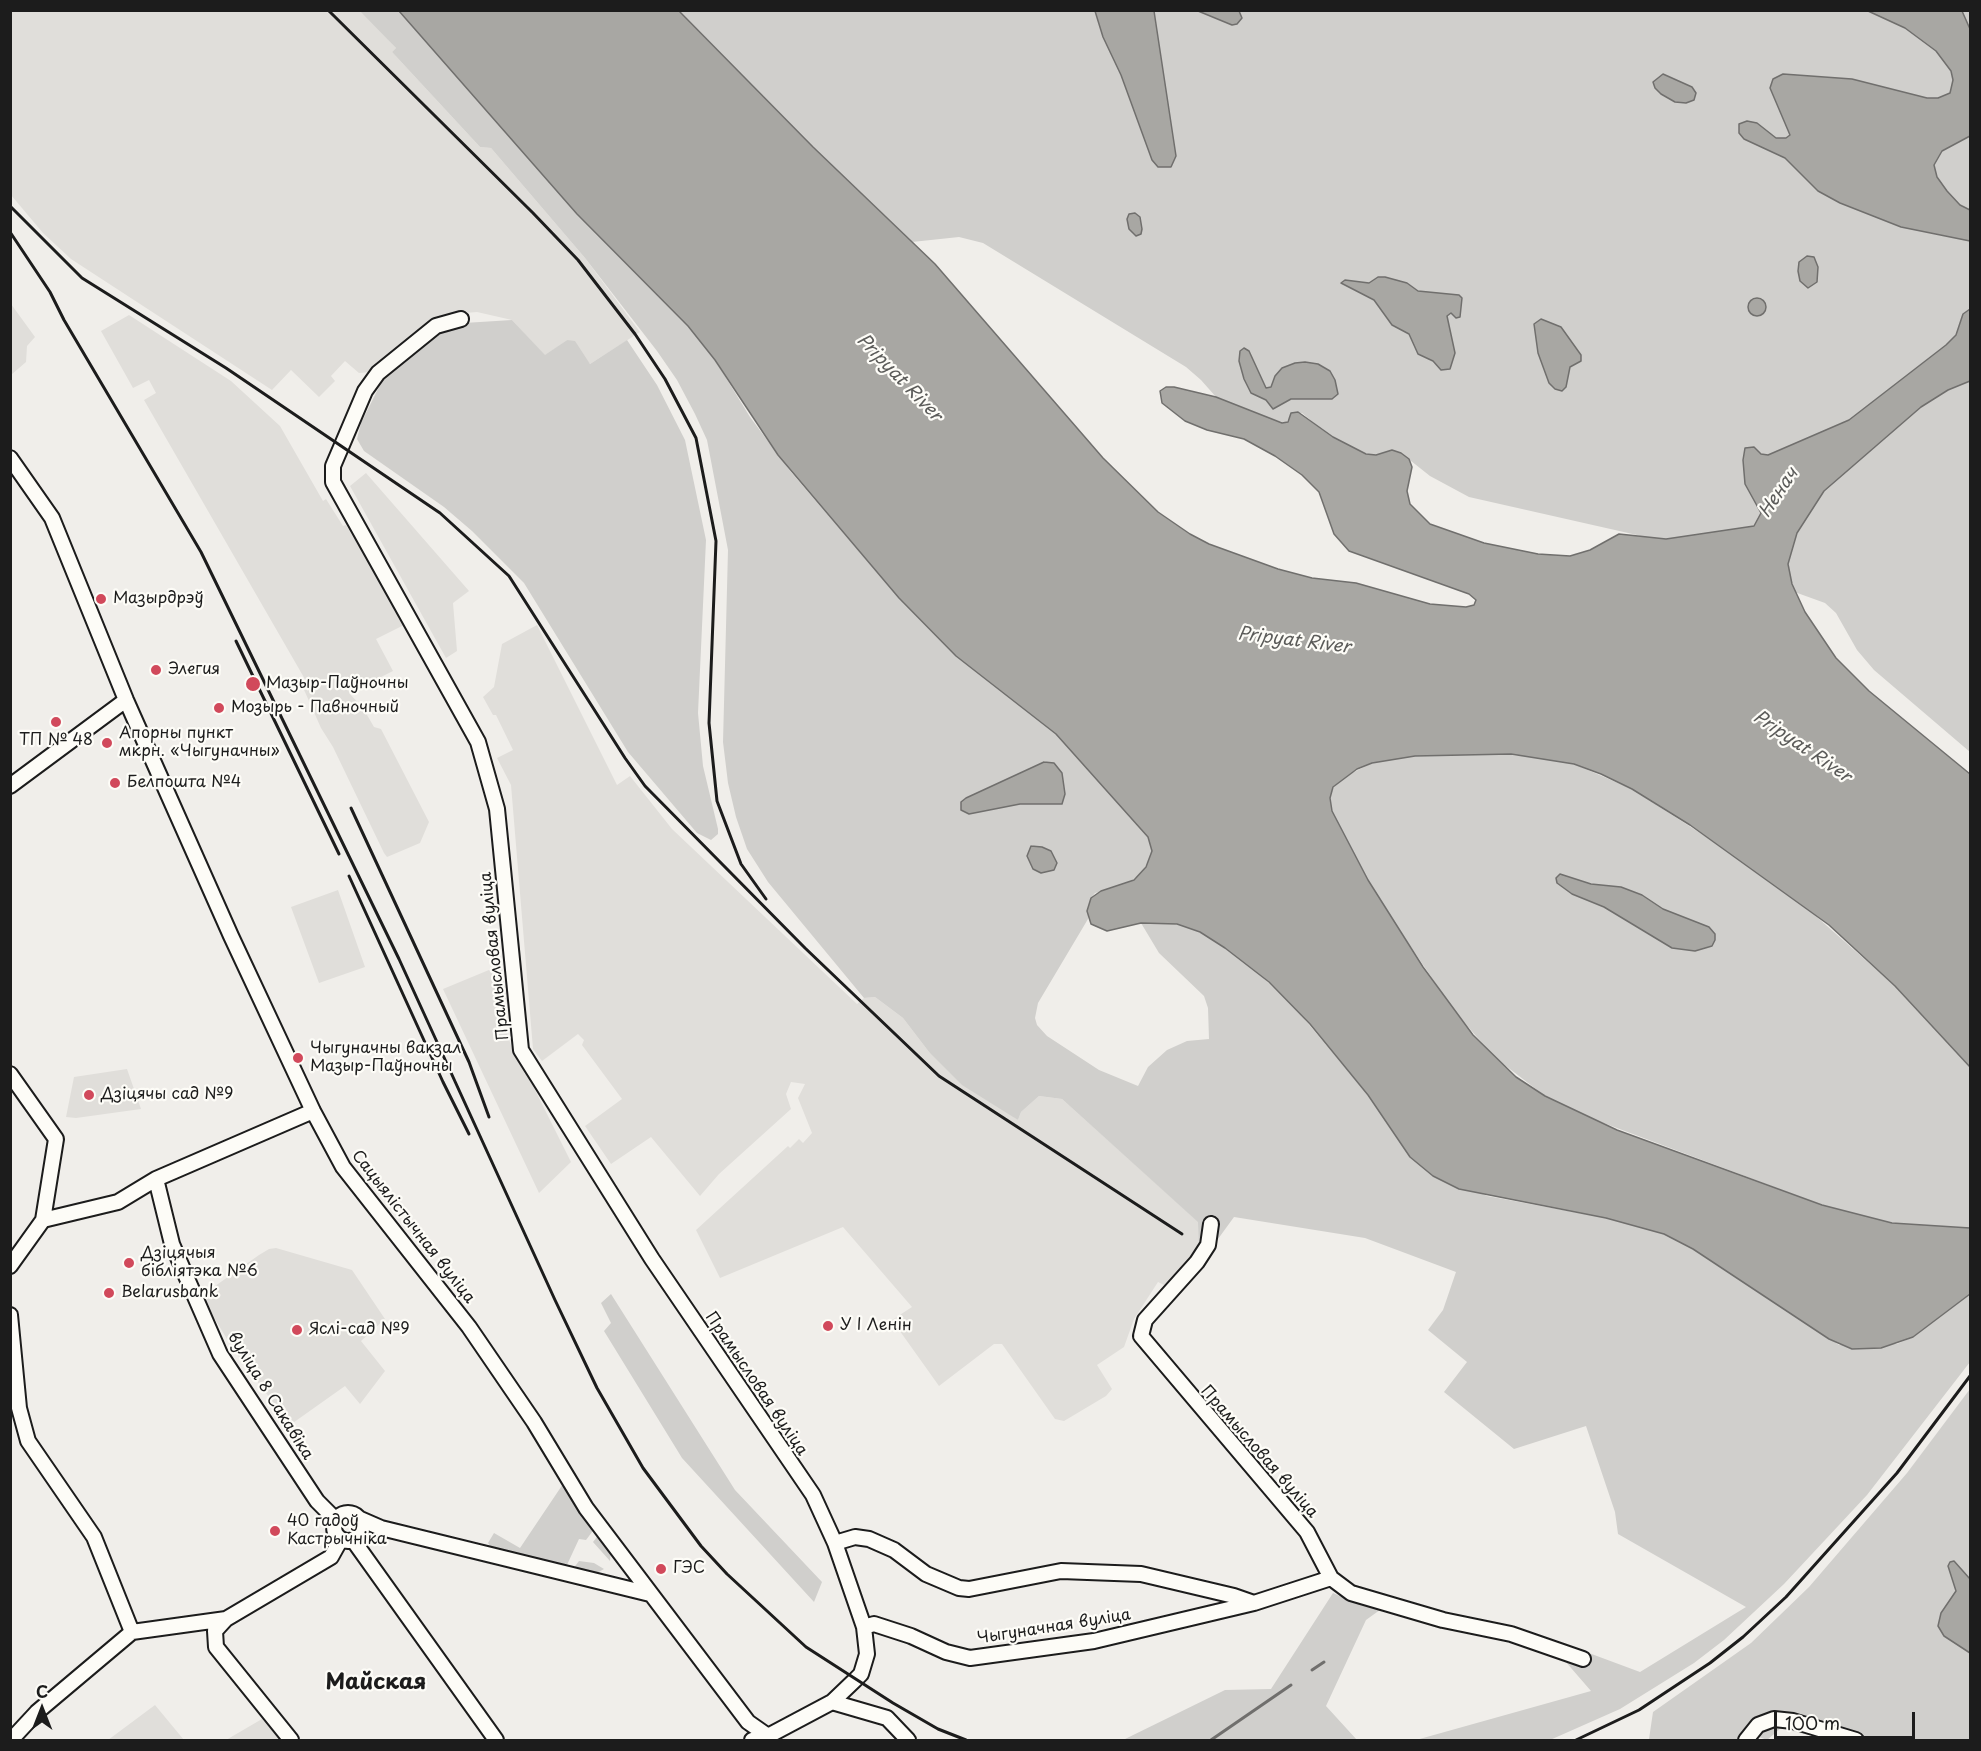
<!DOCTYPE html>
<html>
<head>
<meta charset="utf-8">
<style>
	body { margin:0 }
	#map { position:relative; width:1981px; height:1751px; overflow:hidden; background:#f0eeea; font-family:"Playpen Sans",sans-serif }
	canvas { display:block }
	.frame { position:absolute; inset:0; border:12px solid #1c1c1c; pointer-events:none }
	.north { position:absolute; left:12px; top:1679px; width:60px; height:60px; -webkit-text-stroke:4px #fdfcf7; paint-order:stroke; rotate:0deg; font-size:16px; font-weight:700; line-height:24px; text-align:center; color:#1c1c1c }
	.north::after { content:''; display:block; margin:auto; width:21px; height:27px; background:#1c1c1c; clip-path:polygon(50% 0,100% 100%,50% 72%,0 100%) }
	.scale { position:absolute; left:1774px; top:1712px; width:141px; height:27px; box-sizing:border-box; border:3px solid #1c1c1c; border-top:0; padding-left:8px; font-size:18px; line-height:21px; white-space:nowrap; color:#1c1c1c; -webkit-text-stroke:4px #fdfcf7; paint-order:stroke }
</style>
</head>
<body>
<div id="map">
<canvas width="1981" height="1751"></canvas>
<div class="frame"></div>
<div class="north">С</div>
<div class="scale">100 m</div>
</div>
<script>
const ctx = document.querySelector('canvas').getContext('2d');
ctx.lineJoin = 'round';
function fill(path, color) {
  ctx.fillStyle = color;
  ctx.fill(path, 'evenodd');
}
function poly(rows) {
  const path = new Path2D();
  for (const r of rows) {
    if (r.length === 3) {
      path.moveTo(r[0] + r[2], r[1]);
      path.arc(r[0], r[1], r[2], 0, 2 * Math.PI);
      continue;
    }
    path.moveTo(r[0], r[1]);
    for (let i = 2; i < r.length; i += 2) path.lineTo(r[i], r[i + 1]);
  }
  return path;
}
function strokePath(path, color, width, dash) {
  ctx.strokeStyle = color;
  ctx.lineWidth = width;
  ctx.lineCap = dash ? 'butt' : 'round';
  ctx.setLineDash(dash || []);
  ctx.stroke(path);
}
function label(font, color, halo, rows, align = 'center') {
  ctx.font = font + ' "Playpen Sans",sans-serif';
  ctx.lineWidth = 4.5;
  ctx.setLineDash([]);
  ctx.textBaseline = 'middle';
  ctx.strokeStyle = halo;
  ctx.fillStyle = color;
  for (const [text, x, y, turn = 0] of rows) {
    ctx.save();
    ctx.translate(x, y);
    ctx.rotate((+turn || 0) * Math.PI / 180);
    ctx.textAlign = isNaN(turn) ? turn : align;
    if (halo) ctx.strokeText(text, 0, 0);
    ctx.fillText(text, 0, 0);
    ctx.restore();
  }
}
const built = poly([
	[10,11,363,11,396,48,392,52,480,147,491,148,585,258,640,332,590,364,567,340,545,356,512,320,477,312,441,315,371,372,359,373,345,361,331,376,335,381,319,397,291,370,272,390,71,259,43,233,11,195],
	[11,304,35,337,27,346,26,362,11,375],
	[129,315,231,381,280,426,323,501,326,499,343,526,346,525,390,598,404,625,376,639,393,671,349,693,363,708,374,727,381,729,429,822,420,843,387,857,384,853,333,747,321,728,301,683,306,681,144,400,156,393,149,380,133,388,101,331],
	[366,473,469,591,453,603,457,651,446,658,350,486],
	[537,625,617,785,630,776,672,829,857,1004,864,998,875,997,903,1018,929,1052,1018,1120,1021,1112,1039,1096,1062,1099,1199,1222,1199,1246,1194,1259,1168,1287,1158,1282,1134,1319,1124,1347,1097,1365,1112,1389,1106,1396,1064,1421,1055,1419,1002,1344,994,1344,939,1386,892,1320,912,1307,843,1227,720,1278,696,1230,788,1146,790,1148,799,1139,803,1143,812,1133,798,1098,805,1084,791,1082,786,1094,791,1109,719,1174,700,1196,651,1137,611,1164,585,1126,622,1099,582,1045,584,1040,578,1034,542,1061,533,1049,511,785,497,758,513,750,496,715,493,715,483,697,494,687,502,644],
	[338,890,365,967,319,983,291,907],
	[501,965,507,1001,500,1010,514,1055,532,1084,571,1162,539,1193,443,989],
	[127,1069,141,1109,76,1118,66,1117,74,1077],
	[276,1248,352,1270,385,1319,361,1341,385,1371,360,1404,345,1386,290,1425,233,1349,201,1296,259,1255,269,1249],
	[155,1705,184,1740,108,1740],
	[262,1719,281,1740,226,1740]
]);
const green = poly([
	[360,11,401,11,577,214,688,326,715,360,750,417,791,472,899,598,956,656,1056,734,1148,837,1152,851,1150,858,1141,874,1126,884,1095,893,1091,898,1088,919,1038,1003,1035,1018,1037,1025,1047,1036,1099,1070,1138,1086,1148,1067,1167,1050,1187,1041,1209,1039,1208,1008,1204,996,1159,953,1141,923,1165,922,1189,927,1213,939,1255,970,1296,1009,1368,1095,1410,1157,1487,1196,1606,1218,1664,1234,1693,1249,1839,1345,1897,1344,1913,1337,1970,1294,1970,1362,1867,1495,1784,1584,1724,1640,1694,1663,1620,1709,1550,1740,1416,1740,1591,1691,1565,1661,1570,1646,1640,1672,1746,1607,1618,1534,1615,1512,1586,1426,1514,1449,1444,1392,1467,1362,1428,1330,1443,1310,1456,1272,1365,1238,1234,1217,1202,1261,1194,1259,1199,1246,1198,1222,1062,1099,1039,1096,1021,1112,1018,1120,962,1085,929,1052,903,1018,875,997,864,998,768,882,747,849,736,817,728,783,723,742,728,550,707,440,695,414,677,380,657,351,585,258,491,148,480,147,392,52,396,48],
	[679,11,1970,11,1970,752,1874,670,1857,650,1836,613,1825,603,1637,535,1469,497,1430,476,1401,453,1371,455,1361,452,1326,433,1302,413,1293,412,1286,423,1260,416,1216,397,1201,380,1186,367,983,243,959,237,912,242,813,147],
	[512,320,545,355,567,340,575,341,590,364,627,340,657,385,685,440,706,540,698,713,703,766,718,829,718,834,711,840,697,833,628,752,524,583,472,531,444,507,364,451,357,439,361,423,385,375,435,334,464,323],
	[1480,753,1543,757,1574,764,1632,789,1731,853,1801,903,1895,986,1970,1067,1970,1228,1892,1223,1822,1205,1577,1113,1545,1096,1493,1056,1453,1009,1396,925,1368,880,1332,811,1330,798,1333,788,1342,778,1372,763,1415,756],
	[611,1294,735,1490,822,1582,814,1602,682,1458,604,1331,611,1323,601,1303],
	[1970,1389,1970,1740,1828,1740,1781,1728,1767,1740,1759,1737,1758,1740,1646,1740,1649,1739,1653,1712,1751,1643,1809,1587,1907,1473],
	[565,1481,595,1528,586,1540,579,1539,566,1567,493,1550,488,1543,494,1533,520,1548],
	[600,1533,611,1549,610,1561,593,1542],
	[579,1561,594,1563,604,1569,595,1574,573,1569],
	[1333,1593,1351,1601,1384,1607,1366,1620,1326,1706,1357,1740,1123,1740,1225,1690,1271,1689]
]);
const water = poly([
	[399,11,679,11,813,147,935,264,1103,458,1158,512,1190,534,1209,544,1278,569,1312,578,1356,583,1430,604,1466,607,1474,605,1476,600,1469,594,1349,551,1334,534,1319,492,1302,475,1275,456,1244,439,1207,430,1185,421,1162,403,1160,391,1166,387,1174,387,1216,397,1282,423,1288,422,1291,413,1298,412,1333,437,1366,454,1376,455,1392,450,1401,453,1409,459,1412,467,1407,491,1410,504,1430,524,1484,543,1538,554,1570,556,1590,550,1619,534,1666,539,1754,526,1761,513,1745,484,1743,460,1745,448,1754,447,1761,454,1768,455,1849,420,1946,345,1956,335,1963,314,1970,309,1970,381,1948,390,1921,407,1824,491,1797,533,1788,564,1792,584,1805,612,1836,658,1869,691,1970,774,1970,1067,1895,986,1829,925,1690,825,1632,789,1601,774,1574,764,1511,754,1415,756,1372,763,1357,769,1333,787,1330,798,1332,811,1368,880,1423,967,1473,1035,1516,1077,1545,1096,1617,1130,1822,1205,1892,1223,1970,1228,1970,1294,1913,1337,1881,1348,1852,1349,1829,1339,1693,1249,1664,1234,1606,1218,1459,1189,1433,1176,1410,1157,1368,1095,1310,1024,1269,982,1225,948,1200,932,1177,924,1141,923,1107,931,1091,924,1087,911,1091,898,1101,891,1134,880,1146,867,1152,851,1148,837,1056,734,956,656,899,598,778,455,715,360,688,326,577,214,399,11],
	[1095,11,1154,11,1176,156,1171,167,1158,167,1152,160,1121,75,1103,37,1095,11],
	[1198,11,1239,11,1242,18,1237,24,1232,25,1198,11],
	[1868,11,1962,11,1970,29,1970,136,1942,151,1934,165,1937,177,1947,191,1960,205,1970,210,1970,241,1901,227,1840,203,1818,191,1785,158,1744,139,1739,133,1739,124,1747,121,1757,123,1776,138,1786,138,1790,135,1770,88,1773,79,1783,74,1852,79,1927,98,1938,98,1950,93,1953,80,1951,71,1936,51,1905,28,1868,11],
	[1663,74,1692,87,1696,93,1694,100,1686,103,1675,102,1661,94,1655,88,1653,82,1663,74],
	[1135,213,1140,217,1142,229,1141,234,1136,236,1129,229,1127,219,1129,214,1135,213],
	[1807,256,1814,257,1818,267,1817,282,1808,288,1800,281,1798,271,1799,262,1807,256],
	[1378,277,1385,277,1407,283,1418,291,1459,295,1462,298,1460,317,1456,318,1451,313,1447,316,1455,353,1450,369,1441,370,1433,361,1418,354,1409,334,1392,325,1374,300,1341,283,1345,280,1369,283,1378,277],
	[1757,307,9],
	[1541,319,1561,327,1581,355,1581,361,1570,367,1566,387,1562,391,1555,389,1549,383,1538,353,1534,324,1541,319],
	[1244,348,1249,351,1266,388,1271,387,1275,376,1282,368,1295,363,1305,362,1318,364,1330,371,1335,380,1338,394,1332,399,1291,399,1273,409,1266,400,1251,393,1244,379,1239,361,1240,351,1244,348],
	[1044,762,1054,763,1062,773,1065,794,1062,804,1020,804,969,814,961,810,961,802,966,798,1044,762],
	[1031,846,1042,847,1051,851,1057,863,1054,870,1041,873,1033,869,1027,856,1031,846],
	[1560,874,1591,884,1621,887,1642,895,1663,909,1709,927,1715,934,1715,940,1712,946,1695,951,1672,948,1604,907,1572,894,1557,883,1556,878,1560,874],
	[1954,1561,1970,1579,1970,1653,1944,1636,1938,1626,1941,1613,1956,1591,1948,1566,1950,1562,1954,1561]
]);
const stream = poly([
	[1312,1670,1324,1662],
	[1211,1740,1291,1685]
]);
const minor = poly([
	[461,319,436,326,378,373,365,391,342,445,333,466,333,482,478,742,497,809,521,1050,652,1259,813,1495,835,1543,864,1627,867,1654,861,1674,855,1680,832,1702,768,1736,752,1740],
	[10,458,52,518,126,700,231,936,313,1111,343,1167,469,1327,534,1422,586,1508,748,1722,768,1736,768,1740],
	[10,786,126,700],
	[10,1074,56,1139,43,1220,10,1266],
	[156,1179,172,1244,220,1354,317,1501,336,1520],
	[43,1220,118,1202,156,1179,313,1111],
	[1211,1224,1208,1245,1197,1262,1145,1320,1141,1336,1307,1532,1331,1578,1351,1593,1443,1620,1511,1634,1583,1659],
	[10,1315,19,1408,28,1441,94,1537,132,1632],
	[348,1527,14],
	[358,1518,381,1528,650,1594],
	[353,1540,496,1740],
	[835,1543,855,1537,869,1539,894,1550,926,1574,959,1588,969,1589,1061,1571,1141,1574,1234,1596,1254,1603],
	[226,1619,215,1631,216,1647,291,1740],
	[864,1627,874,1624,911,1636,946,1652,970,1658,1094,1641,1254,1603,1331,1578],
	[132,1632,226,1619,331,1557,341,1539],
	[832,1702,887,1718,908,1740],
	[11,1740,37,1712,132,1632],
	[1746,1740,1758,1725,1774,1719,1793,1721,1856,1740]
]);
const rail = poly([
	[328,10,533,213,578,260,635,334,665,379,696,438,716,541,709,723,717,801,741,864,766,899],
	[10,206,82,278,226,368,440,513,509,576,625,758,645,786,805,948,939,1076,1182,1234],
	[10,232,50,292,64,320,201,552,399,959,555,1300,597,1388,643,1468,701,1546,727,1574,806,1647,893,1703,938,1729,966,1740],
	[236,641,339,854],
	[351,808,469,1062,489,1117],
	[349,876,443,1082,469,1134],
	[1576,1740,1639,1710,1710,1663,1743,1637,1786,1597,1897,1473,1970,1376]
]);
const markers = [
	[101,599,6,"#d1495b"],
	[156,670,6,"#d1495b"],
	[253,684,8,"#d1495b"],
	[219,708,6,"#d1495b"],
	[56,722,6,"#d1495b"],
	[107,743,6,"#d1495b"],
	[115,783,6,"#d1495b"],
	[298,1058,6,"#d1495b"],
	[89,1095,6,"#d1495b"],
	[129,1263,6,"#d1495b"],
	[109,1293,6,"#d1495b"],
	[828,1326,6,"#d1495b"],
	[297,1330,6,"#d1495b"],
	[275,1531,6,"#d1495b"],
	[661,1569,6,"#d1495b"]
];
const poiNames = [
	["Мазырдрэў",113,599],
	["Элегия",168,670],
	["Мазыр-Паўночны",266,684],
	["Мозырь - Павночный",231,708],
	["Апорны пункт",119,734],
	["мкрн. «Чыгуначны»",119,752],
	["ТП № 48",56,741,"center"],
	["Белпошта №4",127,783],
	["Чыгуначны вакзал",310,1049],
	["Мазыр-Паўночны",310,1067],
	["Дзіцячы сад №9",101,1095],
	["Дзіцячыя",141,1254],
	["бібліятэка №6",141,1272],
	["Belarusbank",121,1293],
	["У І Ленін",840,1326],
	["Яслі-сад №9",309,1330],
	["40 гадоў",287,1522],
	["Кастрычніка",287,1540],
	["ГЭС",673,1569]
];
const streetNames = [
	["Прамысловая вуліца",495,956,-96],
	["Сацыялістычная вуліца",413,1227,52],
	["Прамысловая вуліца",756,1384,56],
	["вуліца 8 Сакавіка",270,1396,58],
	["Прамысловая вуліца",1259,1452,49],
	["Чыгуначная вуліца",1054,1627,-9]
];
const waterNames = [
	["Pripyat River",899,378,46],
	["Ненач",1779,493,-56],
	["Pripyat River",1294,641,7],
	["Pripyat River",1802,747,34]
];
const districtNames = [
	["Майская",376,1683]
];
fill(built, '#e0deda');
fill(green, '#d0cfcc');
fill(water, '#a8a7a3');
strokePath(water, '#706f6d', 1.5);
strokePath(stream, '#706f6d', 3);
strokePath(minor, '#1c1c1c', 18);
strokePath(minor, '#fdfcf7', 14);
strokePath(rail, '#1c1c1c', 3);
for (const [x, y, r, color] of markers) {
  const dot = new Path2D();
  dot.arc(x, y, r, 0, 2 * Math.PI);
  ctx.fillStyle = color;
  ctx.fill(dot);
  strokePath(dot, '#fdfcf7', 2);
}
label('16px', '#1c1c1c', '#fdfcf7', poiNames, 'left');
label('16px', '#1c1c1c', '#fdfcf7', streetNames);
label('italic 18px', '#5b5b59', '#fdfcf7', waterNames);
label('bold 22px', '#1c1c1c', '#fdfcf7', districtNames);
</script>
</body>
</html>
